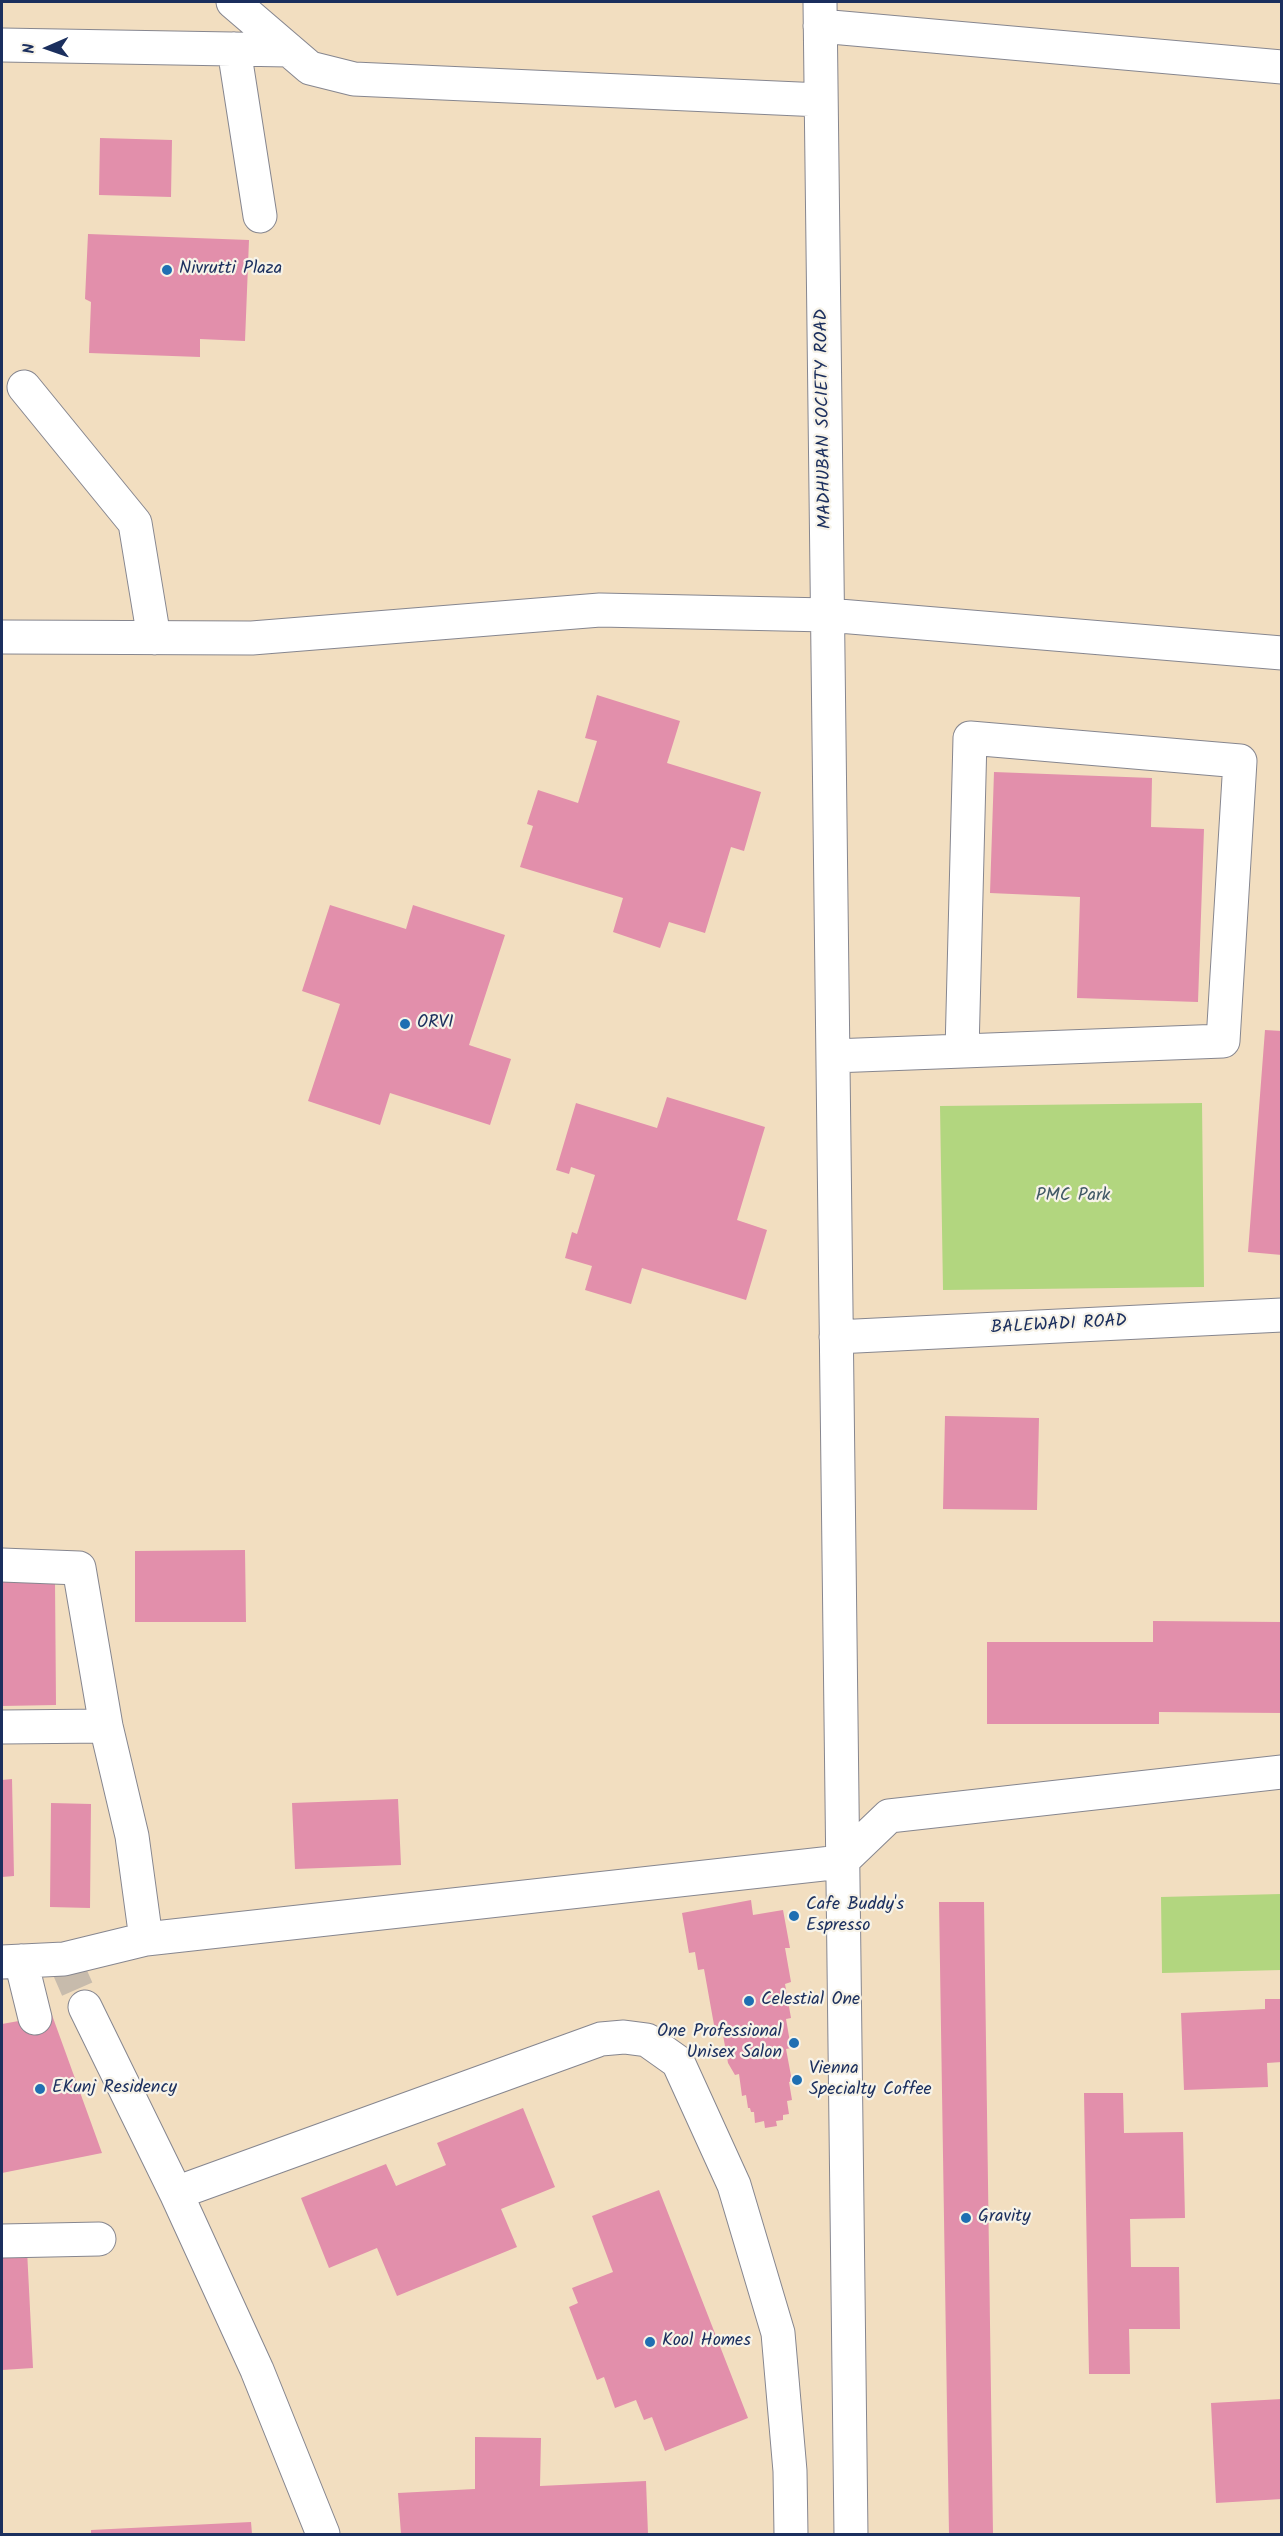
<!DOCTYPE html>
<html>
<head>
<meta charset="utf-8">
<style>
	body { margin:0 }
	#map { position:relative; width:1283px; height:2536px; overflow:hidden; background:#f2dec0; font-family:Kalam,sans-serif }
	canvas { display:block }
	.frame { position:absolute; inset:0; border:3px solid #1b2f5e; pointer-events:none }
	.north { position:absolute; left:18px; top:18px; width:60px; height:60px; -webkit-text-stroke:4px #f7f3e8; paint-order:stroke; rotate:268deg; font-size:16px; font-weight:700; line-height:24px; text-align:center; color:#1b2f5e }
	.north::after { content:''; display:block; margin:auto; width:21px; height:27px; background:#1b2f5e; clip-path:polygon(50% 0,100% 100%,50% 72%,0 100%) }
</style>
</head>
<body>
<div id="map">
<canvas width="1283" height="2536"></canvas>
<div class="frame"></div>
<div class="north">N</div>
</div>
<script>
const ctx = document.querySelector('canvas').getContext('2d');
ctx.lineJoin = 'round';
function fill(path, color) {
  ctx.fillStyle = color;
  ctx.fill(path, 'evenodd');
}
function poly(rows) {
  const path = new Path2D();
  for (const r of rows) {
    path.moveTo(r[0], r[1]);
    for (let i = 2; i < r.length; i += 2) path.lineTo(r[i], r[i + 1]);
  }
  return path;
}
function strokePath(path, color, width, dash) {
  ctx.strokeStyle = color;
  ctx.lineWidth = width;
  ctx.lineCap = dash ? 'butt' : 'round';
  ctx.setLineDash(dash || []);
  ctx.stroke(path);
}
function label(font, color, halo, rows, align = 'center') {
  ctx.font = font + ' Kalam,sans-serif';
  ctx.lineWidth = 4.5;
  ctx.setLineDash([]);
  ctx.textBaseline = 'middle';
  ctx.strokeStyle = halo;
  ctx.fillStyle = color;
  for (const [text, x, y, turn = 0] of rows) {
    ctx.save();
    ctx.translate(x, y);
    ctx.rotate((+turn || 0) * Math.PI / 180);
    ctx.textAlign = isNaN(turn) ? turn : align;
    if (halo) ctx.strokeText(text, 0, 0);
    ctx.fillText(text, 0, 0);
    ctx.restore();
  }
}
const green = poly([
	[1202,1103,1204,1287,943,1290,940,1106],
	[1281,1894,1281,1970,1162,1973,1161,1897]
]);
const building = poly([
	[100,138,172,140,171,197,99,195],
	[88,234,249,240,245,341,200,339,200,357,89,353,91,302,85,299],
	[597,695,680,721,667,763,761,792,744,851,731,847,705,933,669,922,660,948,613,932,623,898,520,867,533,826,527,824,538,790,578,803,597,741,585,738],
	[994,772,1152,778,1151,827,1204,829,1198,1002,1077,998,1080,897,990,893],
	[330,905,406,929,413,905,505,935,469,1045,511,1059,490,1125,390,1093,380,1125,308,1101,340,1004,302,991],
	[1265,1030,1282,1031,1282,1255,1248,1252],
	[667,1097,765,1127,737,1220,767,1230,746,1300,642,1268,631,1304,585,1290,592,1266,565,1258,572,1232,577,1234,595,1175,571,1167,569,1174,556,1170,576,1103,657,1128],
	[945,1416,1039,1418,1037,1510,943,1509],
	[245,1550,246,1622,135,1622,135,1551],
	[55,1581,56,1705,2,1706,2,1582],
	[1153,1621,1282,1622,1282,1713,1159,1712,1159,1724,987,1724,987,1642,1153,1642],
	[12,1779,14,1876,2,1877,2,1780],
	[398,1799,401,1865,295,1869,292,1803],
	[51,1803,91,1804,90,1908,50,1907],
	[751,1900,753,1915,783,1910,790,1948,785,1948,791,1982,785,1984,791,2018,786,2019,791,2048,786,2049,792,2081,789,2082,792,2100,787,2101,789,2114,783,2115,783,2120,776,2121,777,2126,765,2128,764,2121,755,2123,754,2112,751,2112,750,2108,748,2108,746,2095,742,2096,739,2074,735,2075,728,2063,723,2035,716,2036,704,1969,698,1970,695,1952,689,1953,682,1913],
	[939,1902,984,1902,993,2534,949,2534],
	[1265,1999,1282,1999,1282,2062,1267,2063,1268,2087,1184,2090,1181,2013,1265,2009],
	[52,2015,102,2153,2,2173,2,2024],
	[1084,2093,1123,2093,1124,2133,1183,2132,1185,2218,1130,2219,1131,2267,1179,2267,1180,2329,1129,2329,1130,2374,1089,2374],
	[523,2108,555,2187,501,2209,517,2247,397,2296,377,2248,329,2268,301,2198,386,2164,396,2186,446,2165,437,2143],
	[659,2190,748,2418,665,2451,652,2417,644,2420,636,2400,615,2408,604,2377,597,2380,569,2307,578,2303,572,2288,613,2272,592,2216],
	[27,2250,33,2368,2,2370,2,2251],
	[1282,2399,1282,2499,1216,2503,1211,2403],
	[475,2437,541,2438,540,2486,646,2481,648,2534,401,2534,398,2493,475,2489],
	[251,2522,252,2534,91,2534,91,2530]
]);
const minorTunnel = poly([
	[64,1959,85,2007]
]);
const minor = poly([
	[233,2,310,68,354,79,821,100],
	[820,2,851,2534],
	[820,26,1282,67],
	[2,45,289,50],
	[234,49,260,216],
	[24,387,135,523,154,638],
	[2,637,252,638,600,610,827,615,1282,653],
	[833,1056,1223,1041,1240,761,970,738,962,1051],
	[836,1337,1282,1315],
	[2,1565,79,1568,106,1726,132,1836,146,1939],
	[2,1727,106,1726],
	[21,1961,35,2018],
	[2,1962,64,1959,146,1939,841,1862,889,1816,1282,1772],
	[85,2007,176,2193,257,2370,323,2534],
	[176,2193,601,2039,624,2037,647,2040,678,2062,734,2185,778,2333,790,2471,791,2534],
	[2,2241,99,2239]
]);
const markers = [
	[167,270,6,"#1f6fb2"],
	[405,1024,6,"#1f6fb2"],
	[794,1916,6,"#1f6fb2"],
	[749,2001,6,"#1f6fb2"],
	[794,2043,6,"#1f6fb2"],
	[797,2080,6,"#1f6fb2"],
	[40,2089,6,"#1f6fb2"],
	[966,2218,6,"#1f6fb2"],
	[650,2342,6,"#1f6fb2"]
];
const poiNames = [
	["Nivrutti Plaza",179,270],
	["ORVI",417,1024],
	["Cafe Buddy's",806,1906],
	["Espresso",806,1927],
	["Celestial One",761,2001],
	["One Professional",782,2033,"right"],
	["Unisex Salon",782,2054,"right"],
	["Vienna",809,2070],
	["Specialty Coffee",809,2091],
	["EKunj Residency",52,2089],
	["Gravity",978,2218],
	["Kool Homes",662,2342]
];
const streetNames = [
	["MADHUBAN SOCIETY ROAD",825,419,-91],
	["BALEWADI ROAD",1059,1326,-3]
];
const parkNames = [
	["PMC Park",1073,1197]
];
fill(green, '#b2d67f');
fill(building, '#e28fab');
strokePath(minorTunnel, '#c7bbac', 33, [33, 16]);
strokePath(minor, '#86868f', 35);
strokePath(minor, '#fff', 33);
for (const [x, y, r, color] of markers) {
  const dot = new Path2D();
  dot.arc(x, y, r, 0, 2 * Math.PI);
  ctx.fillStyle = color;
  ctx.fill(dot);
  strokePath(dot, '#f7f3e8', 2);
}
label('18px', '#1b2f5e', '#f7f3e8', poiNames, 'left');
label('18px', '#1b2f5e', '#f7f3e8', streetNames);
label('18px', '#415966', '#f7f3e8', parkNames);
</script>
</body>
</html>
